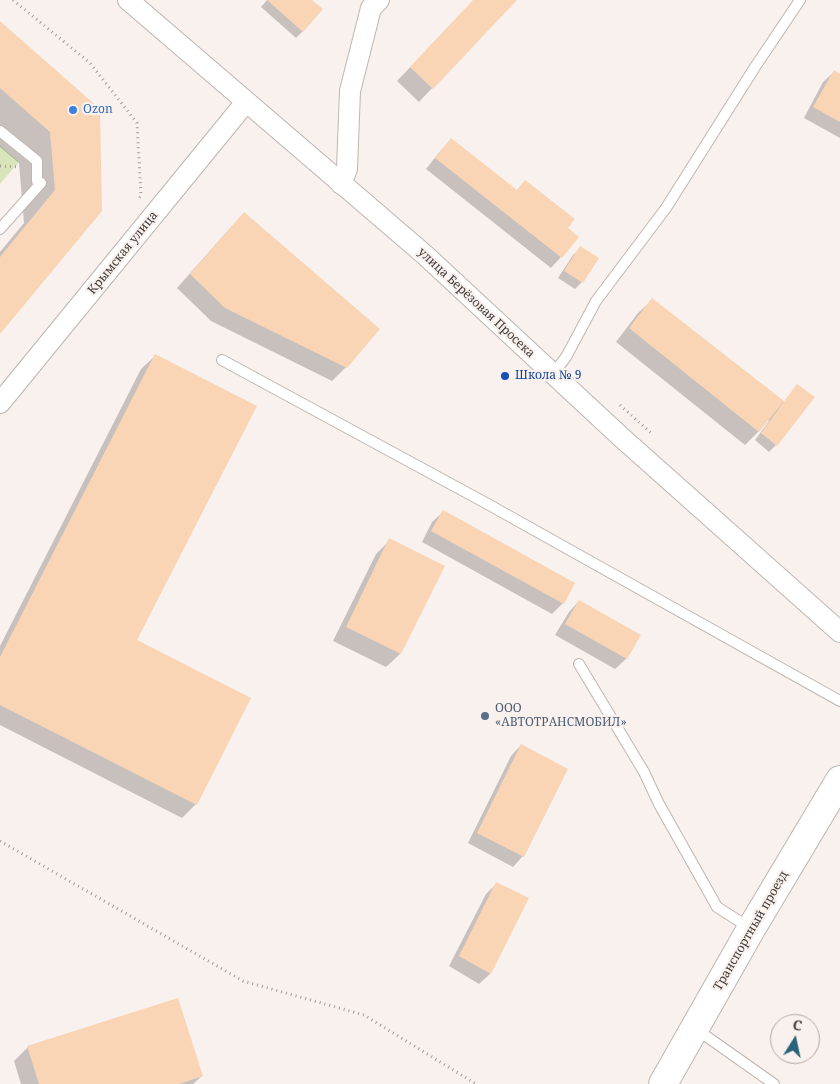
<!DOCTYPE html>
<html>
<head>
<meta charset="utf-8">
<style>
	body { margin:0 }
	#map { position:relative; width:840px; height:1084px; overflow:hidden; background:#f9f1ed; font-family:"Noto Serif",serif }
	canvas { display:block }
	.north { position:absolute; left:770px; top:1014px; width:50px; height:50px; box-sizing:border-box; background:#f9f1ed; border:1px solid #afa9a5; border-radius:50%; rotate:10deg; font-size:14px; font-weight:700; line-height:20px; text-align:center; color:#3f3c3a }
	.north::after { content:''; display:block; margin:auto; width:18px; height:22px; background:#29627b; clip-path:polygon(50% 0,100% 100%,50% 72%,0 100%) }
</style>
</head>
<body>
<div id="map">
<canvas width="840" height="1084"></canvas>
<div class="north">С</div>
</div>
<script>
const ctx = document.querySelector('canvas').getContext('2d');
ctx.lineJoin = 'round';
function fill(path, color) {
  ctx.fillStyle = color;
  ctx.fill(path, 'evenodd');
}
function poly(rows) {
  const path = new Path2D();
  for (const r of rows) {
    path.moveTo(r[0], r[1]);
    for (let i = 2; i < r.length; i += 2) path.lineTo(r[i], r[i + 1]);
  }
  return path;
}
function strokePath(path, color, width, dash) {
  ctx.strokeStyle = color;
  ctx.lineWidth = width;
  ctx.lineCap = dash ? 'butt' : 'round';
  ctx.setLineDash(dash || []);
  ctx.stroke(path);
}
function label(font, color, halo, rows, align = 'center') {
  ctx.font = font + ' "Noto Serif",serif';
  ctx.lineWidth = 4.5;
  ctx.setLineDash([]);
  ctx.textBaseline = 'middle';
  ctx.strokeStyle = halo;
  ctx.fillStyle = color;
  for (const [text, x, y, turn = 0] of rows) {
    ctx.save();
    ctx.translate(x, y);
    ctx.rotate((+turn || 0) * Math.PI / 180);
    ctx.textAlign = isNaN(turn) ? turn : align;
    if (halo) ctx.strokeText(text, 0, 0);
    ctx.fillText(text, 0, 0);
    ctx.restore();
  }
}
const green = poly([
	[0,145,19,162,0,184]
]);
const shadow = poly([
	[267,0,310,0,303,31,296,38,261,7],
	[474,0,515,0,419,102,397,81],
	[0,23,99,109,0,332,0,252,24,223,19,163,0,147],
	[834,72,840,75,840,138,804,118,823,82],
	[451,140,516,191,525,181,566,228,561,257,551,268,426,169,441,150],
	[244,213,346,367,332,381,211,321,177,288,231,227],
	[580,248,582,282,575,289,558,278,573,255],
	[652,300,784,402,797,386,776,445,769,452,755,440,769,421,768,420,758,432,745,445,616,342,638,313],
	[155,356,136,640,196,804,182,818,0,725,0,646,141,369],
	[443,512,563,603,552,614,422,542,432,522],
	[390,540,443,566,400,654,386,667,333,641,376,554],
	[579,601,639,635,626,659,615,669,555,635,569,612],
	[521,745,523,856,513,867,468,843,511,756],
	[497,883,527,899,490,974,479,984,449,966,486,894],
	[28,1047,202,1076,193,1084,21,1084,14,1061]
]);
const building = poly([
	[267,0,312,0,323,9,303,32],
	[473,0,517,0,433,89,410,67],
	[0,21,100,109,102,211,0,334,0,257,55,190,50,132,0,88],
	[834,70,840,74,840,122,813,107],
	[451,138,517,190,525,180,575,219,568,228,579,237,562,258,435,158],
	[244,212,380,329,347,368,225,308,190,274],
	[580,246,599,258,583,283,564,271],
	[652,298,784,401,759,432,629,328],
	[155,354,257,406,137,640,251,698,197,805,0,705,0,657],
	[797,384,815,397,777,446,761,433],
	[443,510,575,583,564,604,431,531],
	[389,538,445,566,401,654,346,627],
	[579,600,641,635,627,659,565,624],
	[521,744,568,769,524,857,477,833],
	[496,882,529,898,491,974,459,956],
	[178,998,203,1076,179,1084,39,1084,27,1046]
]);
const path = poly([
	[13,0,90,63,137,123,141,196,139,198],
	[0,166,19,167],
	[620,405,651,433],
	[0,841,243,981,364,1015,476,1084]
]);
const lane = poly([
	[0,131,37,161,37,181,41,183,0,229],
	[222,360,484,502,840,701],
	[553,374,566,357,596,301,666,208,755,67,800,0],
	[579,664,644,772,659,804,717,907,750,928],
	[696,1029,774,1084]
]);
const street = poly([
	[128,0,425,255,621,437,840,632],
	[341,184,347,169,350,91,371,8,379,0],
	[0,403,246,102]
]);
const secondary = poly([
	[663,1084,751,929,840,780]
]);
const markers = [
	[73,110,5,"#3f7fe0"],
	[505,376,5,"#1a4fb4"],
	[485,716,5,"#5c6f8a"]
];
const shopNames = [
	["Ozon",83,110]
];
const streetNames = [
	["Крымская улица",123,253,-51],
	["улица Берёзовая Просека",476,303,43],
	["Транспортный проезд",751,931,-60]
];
const transitNames = [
	["Школа № 9",515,376]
];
const serviceNames = [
	["ООО",495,709],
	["«АВТОТРАНСМОБИЛ»",495,723]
];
fill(green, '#d8e5b9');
fill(shadow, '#0003');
fill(building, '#f9d5b5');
strokePath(lane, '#bdb6b2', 12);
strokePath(street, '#bdb6b2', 22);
strokePath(secondary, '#bdb6b2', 30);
strokePath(path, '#a29c99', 3, [1, 4]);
strokePath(lane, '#fff', 10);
strokePath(street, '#fff', 20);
strokePath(secondary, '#fff', 28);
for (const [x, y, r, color] of markers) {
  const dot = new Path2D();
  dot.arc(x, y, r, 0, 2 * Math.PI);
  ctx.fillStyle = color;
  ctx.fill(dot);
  strokePath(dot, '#f9f1ed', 2);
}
label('12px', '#366cbe', '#f9f1ed', shopNames, 'left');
label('12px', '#3f3c3a', '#f9f1ed', streetNames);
label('12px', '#164399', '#f9f1ed', transitNames, 'left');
label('12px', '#4e5e75', '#f9f1ed', serviceNames, 'left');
</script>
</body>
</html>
